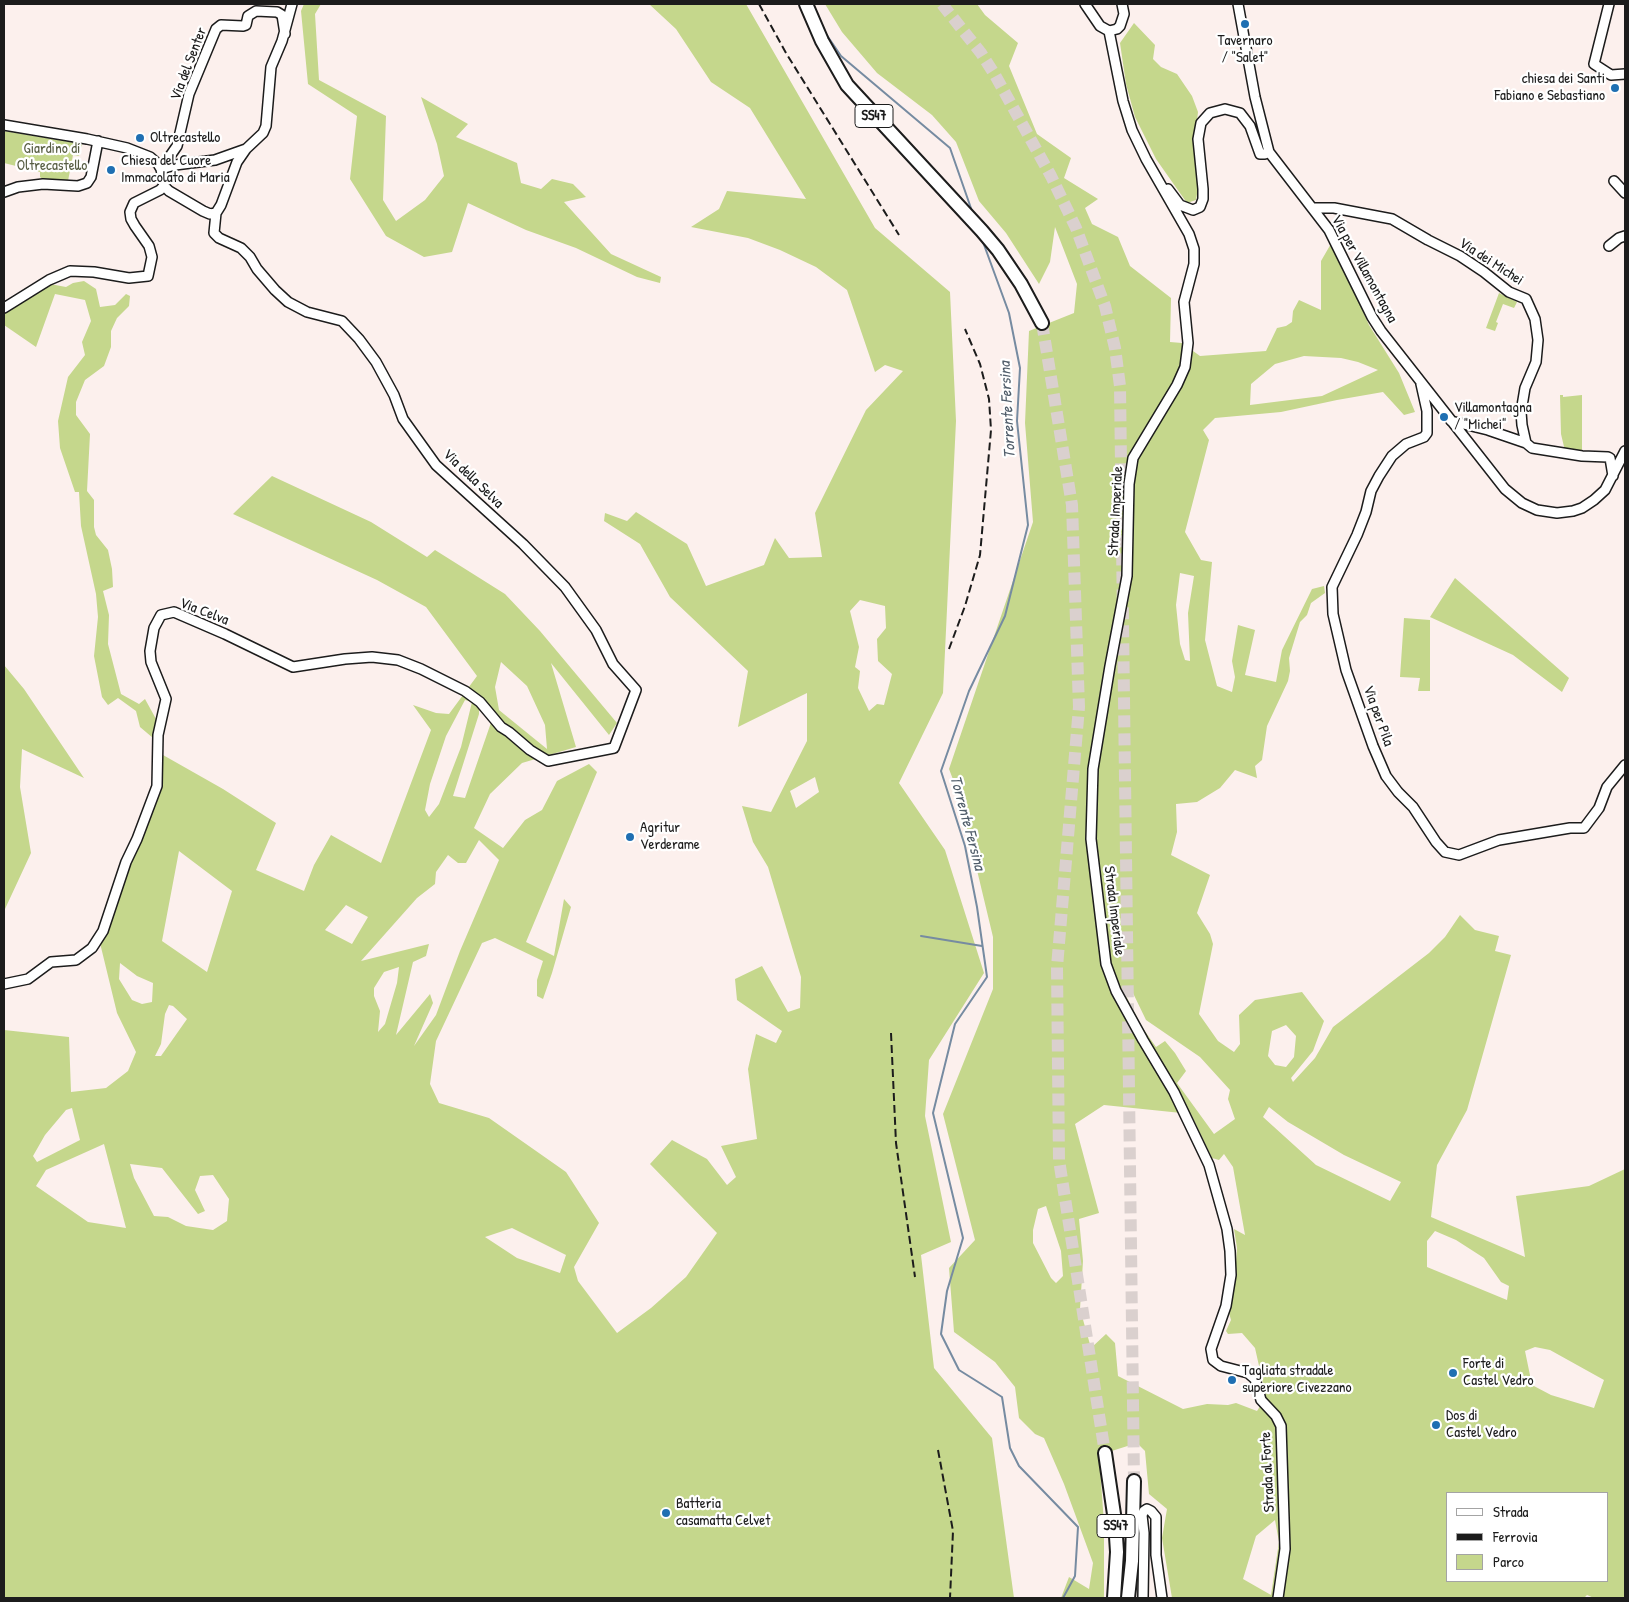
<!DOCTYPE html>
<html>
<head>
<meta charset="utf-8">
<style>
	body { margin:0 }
	#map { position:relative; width:1629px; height:1602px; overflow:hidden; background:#fcf0ed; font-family:"Patrick Hand",sans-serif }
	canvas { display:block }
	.frame { position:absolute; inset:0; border:5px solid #1c1c1c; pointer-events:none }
	.legend { position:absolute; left:1446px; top:1492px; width:162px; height:90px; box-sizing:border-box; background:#fff; border:1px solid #a4a4a4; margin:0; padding:6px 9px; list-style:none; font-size:15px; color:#1c1c1c }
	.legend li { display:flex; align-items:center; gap:10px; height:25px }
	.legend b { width:25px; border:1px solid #a4a4a4 }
</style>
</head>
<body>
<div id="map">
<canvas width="1629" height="1602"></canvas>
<div class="frame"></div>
<ul class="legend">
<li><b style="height:6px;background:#fff"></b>Strada</li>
<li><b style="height:6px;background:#1c1c1c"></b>Ferrovia</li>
<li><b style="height:14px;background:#c5d78c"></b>Parco</li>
</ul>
</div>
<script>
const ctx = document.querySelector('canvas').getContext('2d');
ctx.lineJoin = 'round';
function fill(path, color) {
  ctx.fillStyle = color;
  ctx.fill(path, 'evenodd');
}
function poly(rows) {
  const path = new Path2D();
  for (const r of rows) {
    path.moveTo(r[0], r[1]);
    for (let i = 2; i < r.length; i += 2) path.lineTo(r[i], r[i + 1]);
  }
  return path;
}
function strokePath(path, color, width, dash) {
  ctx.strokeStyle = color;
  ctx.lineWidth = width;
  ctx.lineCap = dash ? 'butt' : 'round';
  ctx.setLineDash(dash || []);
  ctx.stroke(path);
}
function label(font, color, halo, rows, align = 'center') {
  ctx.font = font + ' "Patrick Hand",sans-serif';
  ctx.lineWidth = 4.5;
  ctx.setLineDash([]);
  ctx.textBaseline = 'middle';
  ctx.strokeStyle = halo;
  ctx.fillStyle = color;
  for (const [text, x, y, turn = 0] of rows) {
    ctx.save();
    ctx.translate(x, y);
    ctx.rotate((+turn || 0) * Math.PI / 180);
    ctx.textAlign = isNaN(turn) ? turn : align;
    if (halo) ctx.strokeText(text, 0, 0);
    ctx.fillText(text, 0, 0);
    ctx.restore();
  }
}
const green = poly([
	[304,4,321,4,315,14,319,80,386,116,383,200,396,221,425,200,444,176,437,144,421,97,468,124,456,137,517,163,521,183,541,189,552,179,573,184,586,197,564,202,611,254,661,277,660,283,637,277,576,248,526,230,468,203,452,252,424,257,386,236,350,179,357,116,308,84,301,11],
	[649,4,746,4,875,228,950,292,956,421,943,693,899,783,945,850,984,973,929,1060,925,1116,951,1242,921,1255,934,1368,992,1438,1014,1598,4,1598,4,1030,69,1037,71,1092,106,1088,128,1071,136,1052,117,1013,100,943,162,785,163,755,223,789,276,823,256,870,304,891,314,865,331,835,381,863,431,730,413,705,436,713,449,714,477,676,426,607,377,580,233,514,272,476,371,522,427,557,435,550,505,594,540,631,617,723,609,735,551,663,576,747,522,763,490,794,474,828,503,848,525,820,542,810,557,781,589,764,597,772,526,942,554,956,564,899,571,907,552,973,543,999,537,996,537,980,543,961,495,938,482,943,436,1041,430,1084,439,1103,489,1118,566,1172,599,1223,574,1267,578,1281,617,1333,651,1308,686,1277,717,1233,650,1164,672,1140,707,1159,727,1185,736,1177,721,1146,757,1139,748,1069,756,1034,776,1043,782,1031,737,1000,735,979,762,966,788,1012,800,1008,801,977,768,867,753,842,742,806,771,812,807,741,807,693,738,727,748,671,670,597,640,544,604,521,605,513,627,521,636,512,687,544,706,586,764,565,775,538,789,558,822,557,815,513,866,410,903,371,885,365,875,372,847,290,816,267,780,250,748,238,691,227,719,209,727,191,806,199,750,108,711,82,676,29],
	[860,600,885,606,886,628,877,639,878,661,892,674,884,705,877,704,869,711,858,688,860,671,855,667,859,647,850,611],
	[501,662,527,686,545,725,547,749,499,710,495,687],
	[465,700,472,702,461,747,439,804,429,817,425,810,430,784,446,736],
	[479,708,495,711,465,798,453,796,479,714],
	[815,777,819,792,796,808,790,791],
	[479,840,499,860,460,951,436,1015,414,1046,433,1003,430,994,396,1035,413,962,426,956,429,944,361,961,417,898,435,884,436,872,448,855,458,863,466,863],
	[179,851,232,891,207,972,162,941],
	[346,905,368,917,352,944,325,930],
	[120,963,137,976,153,983,152,1002,142,1004,132,1000,119,979],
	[399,967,397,983,385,1024,378,1032,380,1011,374,996,374,988,384,972],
	[169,1005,173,1006,187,1019,161,1056,155,1056,161,1044,165,1014],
	[72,1108,80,1140,37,1162,33,1156,45,1135,66,1110],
	[104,1144,126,1228,88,1222,36,1186,46,1170],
	[130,1164,162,1168,198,1214,205,1211,195,1190,200,1176,213,1175,229,1199,227,1221,213,1230,186,1226,168,1217,154,1216,134,1178],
	[512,1228,566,1255,560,1273,517,1258,485,1237],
	[825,4,977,4,985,15,1018,43,1009,66,1037,134,1071,158,1064,178,1098,199,1085,208,1092,224,1118,237,1130,266,1171,298,1170,342,1182,343,1200,356,1266,351,1277,328,1286,326,1292,322,1293,311,1299,300,1321,310,1321,261,1332,242,1369,325,1399,373,1415,412,1404,415,1383,392,1337,400,1281,412,1215,418,1203,430,1209,440,1185,532,1201,560,1212,562,1205,640,1217,686,1232,692,1235,677,1232,661,1238,625,1255,630,1245,675,1276,682,1282,650,1312,589,1324,586,1325,593,1311,603,1307,615,1300,622,1289,658,1290,671,1288,681,1267,726,1262,760,1255,766,1257,778,1235,770,1220,788,1197,802,1176,804,1177,832,1171,855,1210,875,1197,913,1210,934,1213,944,1199,1014,1218,1041,1234,1052,1240,1044,1239,1015,1255,1000,1302,992,1324,1021,1313,1051,1291,1078,1293,1082,1315,1058,1333,1027,1429,953,1445,937,1460,915,1475,930,1499,936,1495,951,1511,955,1467,1110,1437,1165,1431,1217,1525,1257,1516,1196,1589,1186,1625,1169,1625,1598,1594,1598,1587,1595,1584,1598,1172,1598,1162,1538,1167,1509,1149,1494,1145,1451,1137,1443,1099,1455,1104,1523,1104,1598,1061,1598,1069,1577,1089,1589,1093,1563,1064,1484,1044,1438,1035,1434,1019,1418,1015,1387,995,1362,954,1332,949,1268,975,1240,943,1114,993,989,993,937,959,795,949,769,1033,522,1025,423,1029,331,1074,313,1077,284,1055,227,1050,262,1039,284,1006,233,979,201,956,142,932,115,877,73,842,32],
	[1304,356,1341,358,1358,362,1378,370,1322,396,1250,405,1251,384,1275,364],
	[1180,573,1194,576,1188,613,1190,661,1185,660,1180,644,1176,605],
	[1132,991,1146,1020,1200,1057,1230,1090,1228,1099,1235,1119,1214,1134,1177,1083,1186,1071,1175,1053,1165,1041,1156,1047,1142,1027,1124,992],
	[1286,1025,1296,1036,1294,1057,1286,1067,1275,1065,1268,1056,1272,1031],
	[1104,1105,1191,1114,1212,1158,1219,1160,1224,1154,1233,1167,1245,1235,1234,1229,1237,1248,1235,1278,1229,1313,1231,1320,1226,1331,1228,1334,1242,1333,1255,1348,1266,1397,1257,1411,1236,1403,1228,1405,1207,1404,1183,1409,1118,1376,1115,1343,1106,1334,1091,1348,1080,1309,1083,1261,1079,1219,1099,1213,1075,1124],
	[1269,1107,1288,1122,1344,1155,1401,1182,1390,1201,1316,1165,1263,1117],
	[1046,1206,1061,1251,1063,1276,1056,1283,1051,1278,1033,1243,1033,1230,1038,1209],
	[1435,1231,1456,1240,1484,1258,1501,1282,1509,1286,1507,1300,1427,1267,1427,1241],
	[1535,1347,1550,1350,1604,1380,1594,1408,1551,1395,1532,1385,1525,1351],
	[1448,1493,1608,1493,1608,1581,1448,1581],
	[1275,1520,1279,1542,1271,1595,1243,1579,1256,1536],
	[1134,23,1155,45,1153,59,1161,67,1177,74,1192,96,1198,112,1194,147,1199,182,1196,200,1187,203,1156,159,1135,117,1126,84,1120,43],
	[4,131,82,144,79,156,73,155,68,181,44,180,40,177,40,172,4,163],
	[84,281,96,289,100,307,115,305,126,294,130,296,129,306,117,318,111,331,111,347,104,366,85,380,76,402,76,415,90,434,87,491,94,500,94,527,96,535,108,550,112,569,113,587,103,591,109,615,108,644,121,694,139,704,145,699,156,719,153,738,140,727,136,711,118,698,108,705,102,697,94,656,98,617,96,594,81,526,79,492,75,492,60,448,58,421,68,377,85,355,82,342,91,321,85,300,55,294,36,347,4,325,4,313,50,284,66,287,73,283],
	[1499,293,1517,302,1514,308,1503,304,1496,322,1498,323,1495,331,1486,328],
	[1560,395,1563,395,1563,397,1582,395,1582,453,1565,451,1561,434],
	[1455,578,1569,678,1562,692,1513,655,1430,617],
	[1404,618,1430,620,1430,691,1418,691,1420,678,1400,677],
	[4,665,24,689,84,778,22,749,20,787,31,853,5,909,4,909]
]);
const stream = poly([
	[824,31,841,56,950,148,973,214],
	[983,242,1009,313,1020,368,1017,421,1028,525,1005,616,969,691,941,771,965,846,977,907,987,977,955,1024,933,1113,963,1238,947,1291,941,1334,959,1370,1002,1397,1010,1448,1019,1466,1078,1527,1075,1576,1063,1598],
	[921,936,982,946]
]);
const highwayTunnel = poly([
	[942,4,981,53,995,75,1051,176,1076,228,1105,306,1115,348,1120,386,1134,1481],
	[1042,323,1072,505,1079,707,1057,967,1059,1160,1105,1453]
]);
const minor = poly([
	[1085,4,1100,26,1109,31],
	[1238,4,1255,97,1269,152,1329,230,1372,317,1381,331,1505,489,1522,503,1537,510,1557,513,1573,511,1582,508,1594,500,1605,490,1625,451],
	[1609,4,1594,64,1611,75,1625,74],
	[1109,31,1123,101,1132,130,1146,159,1189,234,1194,249,1194,264,1184,302,1188,343,1185,367,1177,385,1133,458,1129,484,1127,576,1110,666,1093,769,1091,839,1106,964,1116,991,1143,1040,1174,1092,1209,1165,1227,1229,1230,1251,1231,1275,1226,1306,1211,1349,1213,1360,1221,1366,1248,1373,1255,1379,1261,1400,1276,1416,1281,1426,1285,1549,1278,1598],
	[1109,31,1117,29,1120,26,1124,14,1122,4],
	[4,125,87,139,127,148,150,157,158,164,161,169,164,186],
	[161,169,177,146,189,94,216,29,221,25,243,26,246,25,248,16,256,11,277,12,282,15,285,34],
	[161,169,175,165,215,160,246,149],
	[1614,181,1625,193],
	[164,186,169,191,203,211,210,214,216,213],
	[1168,189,1180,205,1193,210,1200,207,1203,199,1203,189,1198,139,1201,123,1210,113,1225,109,1240,113,1250,126,1260,154,1265,154,1269,152],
	[4,192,18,187,43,184,78,186,87,183,91,177,98,141],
	[1312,208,1334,208,1392,219,1428,240,1460,256,1484,272,1509,292,1526,299,1535,319,1538,340,1536,362,1525,388,1521,412,1522,425,1526,443,1488,430,1451,421],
	[216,213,221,205,237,162,246,149,263,133,266,126,271,67,282,41,292,4],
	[1609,246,1619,238,1625,236],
	[4,308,49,280,70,271,94,272,129,278,148,276,152,257,149,246,135,226,131,219,130,212,134,203,160,190,164,186],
	[1421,384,1427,411,1427,433,1424,437,1406,444,1392,456,1379,476,1371,491,1366,512,1357,535,1332,587,1333,614,1346,670,1373,746,1386,776,1398,792,1413,807,1436,842,1445,852,1459,855,1499,840,1570,828,1584,828,1599,808,1607,787,1625,765],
	[1526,443,1532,448,1582,456,1608,457,1610,458,1613,476],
	[4,984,28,979,51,962,76,960,92,948,103,931,126,862,137,839,157,786,158,735,166,699,151,662,150,651,154,628,161,615,174,612,225,634,293,667,345,659,372,657,398,660,421,669,465,691,480,702,501,727,509,732,530,750,548,761,614,748,636,690,613,664,596,630,565,587,523,544,436,465,403,419,394,395,376,362,359,339,342,321,307,312,288,302,275,290,257,269,250,257,241,248,219,238,214,233,216,213],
	[1143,1598,1144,1533,1142,1515,1144,1511,1147,1509,1151,1511,1156,1517,1156,1555,1162,1598]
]);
const highway = poly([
	[806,4,822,41,847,85,982,231,998,250,1021,284,1042,323],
	[1105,1453,1115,1521,1117,1552,1114,1598],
	[1128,1598,1132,1561,1134,1481]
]);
const rail = poly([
	[759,4,786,53,899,235],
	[949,649,965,606,980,555,991,430,989,399,980,364,965,329],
	[891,1033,896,1143,915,1277],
	[938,1450,953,1531,950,1598]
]);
const markers = [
	[1245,24,5,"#1f6fb2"],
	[1615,88,5,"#1f6fb2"],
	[140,138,5,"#1f6fb2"],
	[111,170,5,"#1f6fb2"],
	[1444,417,5,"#1f6fb2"],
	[630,837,5,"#1f6fb2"],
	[1453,1373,5,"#1f6fb2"],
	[1232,1380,5,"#1f6fb2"],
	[1436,1425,5,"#1f6fb2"],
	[666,1513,5,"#1f6fb2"]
];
const shields = [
	[874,116,38],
	[1116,1526,38]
];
const shieldNames = [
	["SS47",874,116],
	["SS47",1116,1526]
];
const poiNames = [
	["Tavernaro",1245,41,"center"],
	["/ \"Salet\"",1245,58,"center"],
	["chiesa dei Santi",1605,79,"right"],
	["Fabiano e Sebastiano",1605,96,"right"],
	["Oltrecastello",150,138],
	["Chiesa del Cuore",121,161],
	["Immacolato di Maria",121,178],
	["Villamontagna",1454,408],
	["/ \"Michei\"",1454,425],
	["Agritur",640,828],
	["Verderame",640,845],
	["Forte di",1463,1364],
	["Castel Vedro",1463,1381],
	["Tagliata stradale",1242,1371],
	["superiore Civezzano",1242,1388],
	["Dos di",1446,1416],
	["Castel Vedro",1446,1433],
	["Batteria",676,1504],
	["casamatta Celvet",676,1521]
];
const streetNames = [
	["Via del Senter",189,64,-69],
	["Via dei Michei",1491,262,33],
	["Via per Villamontagna",1364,269,61],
	["Via della Selva",473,479,44],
	["Strada Imperiale",1116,511,-87],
	["Via Celva",204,612,21],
	["Via per Pila",1378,716,70],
	["Strada Imperiale",1114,911,83],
	["Strada al Forte",1268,1472,-93]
];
const parkNames = [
	["Giardino di",52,149],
	["Oltrecastello",52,166]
];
const waterNames = [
	["Torrente Fersina",1008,410,-93],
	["Torrente Fersina",967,823,75]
];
fill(green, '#c5d78c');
strokePath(stream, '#768ba1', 2);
strokePath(highwayTunnel, '#dad0ce', 12, [12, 6]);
strokePath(minor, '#1c1c1c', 12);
strokePath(highway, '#1c1c1c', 16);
strokePath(minor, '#fff', 9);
strokePath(highway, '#fff', 12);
strokePath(rail, '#1c1c1c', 2, [8, 4]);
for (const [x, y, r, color] of markers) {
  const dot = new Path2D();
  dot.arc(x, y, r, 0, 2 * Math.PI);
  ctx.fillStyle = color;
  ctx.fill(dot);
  strokePath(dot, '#fff', 2);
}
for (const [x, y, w] of shields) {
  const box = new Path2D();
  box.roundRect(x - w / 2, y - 11.5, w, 23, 4);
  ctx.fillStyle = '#fff';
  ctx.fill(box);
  strokePath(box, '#1c1c1c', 1);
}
label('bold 14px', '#1c1c1c', null, shieldNames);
label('15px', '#1c1c1c', '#fff', poiNames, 'left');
label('15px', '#1c1c1c', '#fff', streetNames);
label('15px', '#575d43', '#fff', parkNames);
label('italic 16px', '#505d6a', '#fff', waterNames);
</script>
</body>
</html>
